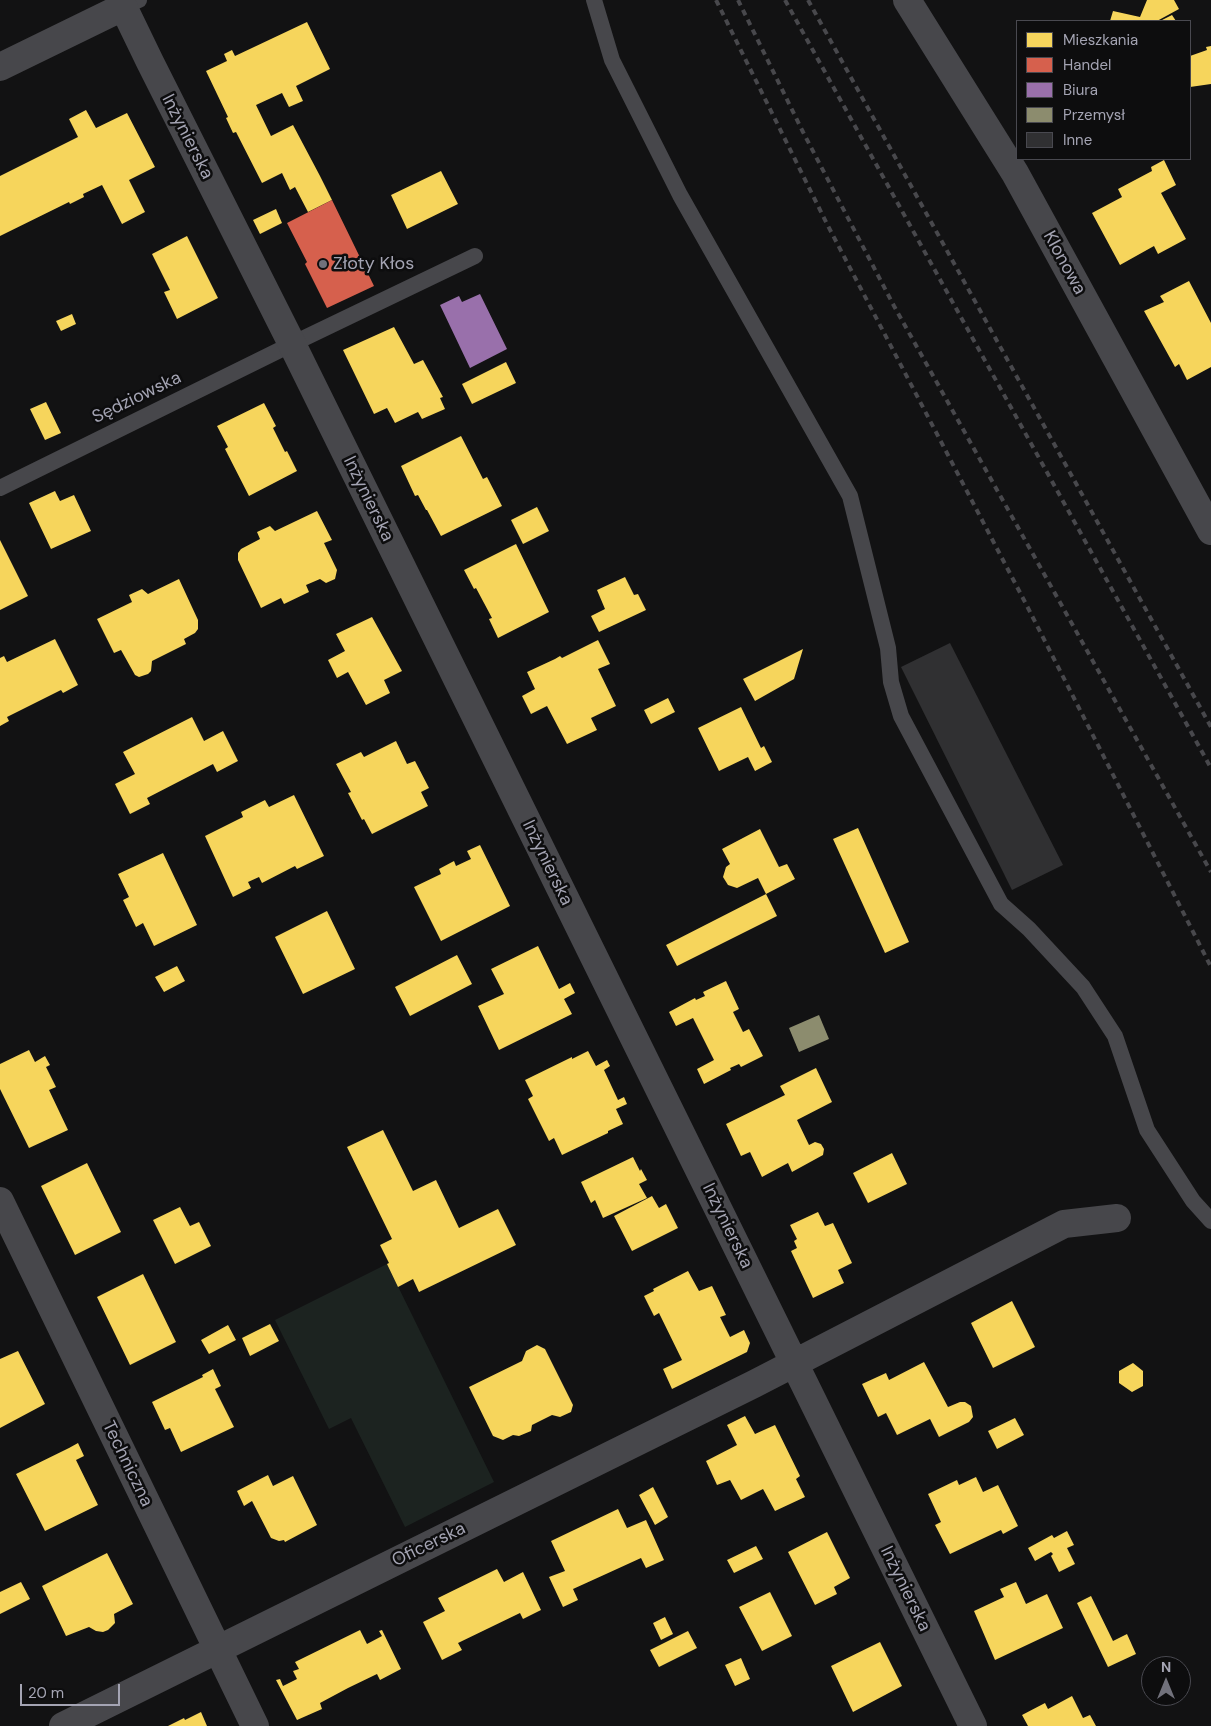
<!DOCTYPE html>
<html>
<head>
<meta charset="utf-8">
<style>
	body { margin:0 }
	#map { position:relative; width:1211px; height:1726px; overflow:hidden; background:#121213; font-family:"DM Sans",sans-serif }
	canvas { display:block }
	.legend { position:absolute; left:1016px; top:20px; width:175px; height:140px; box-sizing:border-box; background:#0d0d0e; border:1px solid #494950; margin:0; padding:6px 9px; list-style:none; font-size:15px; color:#a4a4b3 }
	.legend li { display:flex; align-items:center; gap:10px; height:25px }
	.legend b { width:25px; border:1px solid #494950 }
	.north { position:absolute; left:1141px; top:1656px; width:50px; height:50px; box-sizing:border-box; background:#0d0d0e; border:1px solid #494950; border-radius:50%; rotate:0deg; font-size:14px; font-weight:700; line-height:20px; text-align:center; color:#a4a4b3 }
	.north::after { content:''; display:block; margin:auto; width:18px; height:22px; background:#71717b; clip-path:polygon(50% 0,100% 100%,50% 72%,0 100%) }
	.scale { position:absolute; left:20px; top:1684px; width:100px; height:22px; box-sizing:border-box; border:2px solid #a4a4b3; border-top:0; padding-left:6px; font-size:15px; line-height:18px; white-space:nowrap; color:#a4a4b3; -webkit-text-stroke:4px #0d0d0e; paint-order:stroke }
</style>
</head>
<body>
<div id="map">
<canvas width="1211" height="1726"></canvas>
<ul class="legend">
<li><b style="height:14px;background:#f6d55c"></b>Mieszkania</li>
<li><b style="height:14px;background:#d6604d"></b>Handel</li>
<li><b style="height:14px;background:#9970ab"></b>Biura</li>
<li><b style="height:14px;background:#8c8c6e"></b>Przemysł</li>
<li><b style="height:14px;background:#303032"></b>Inne</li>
</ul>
<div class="north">N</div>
<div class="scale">20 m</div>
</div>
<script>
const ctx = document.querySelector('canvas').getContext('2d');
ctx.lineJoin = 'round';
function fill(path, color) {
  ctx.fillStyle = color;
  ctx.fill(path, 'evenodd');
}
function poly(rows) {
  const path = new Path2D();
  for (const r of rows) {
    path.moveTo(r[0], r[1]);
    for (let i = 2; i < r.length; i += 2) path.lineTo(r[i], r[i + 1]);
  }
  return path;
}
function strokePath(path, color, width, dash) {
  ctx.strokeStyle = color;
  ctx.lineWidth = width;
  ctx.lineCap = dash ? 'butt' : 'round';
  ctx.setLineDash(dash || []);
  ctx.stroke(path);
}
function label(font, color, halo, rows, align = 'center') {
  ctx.font = font + ' "DM Sans",sans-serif';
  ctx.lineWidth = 5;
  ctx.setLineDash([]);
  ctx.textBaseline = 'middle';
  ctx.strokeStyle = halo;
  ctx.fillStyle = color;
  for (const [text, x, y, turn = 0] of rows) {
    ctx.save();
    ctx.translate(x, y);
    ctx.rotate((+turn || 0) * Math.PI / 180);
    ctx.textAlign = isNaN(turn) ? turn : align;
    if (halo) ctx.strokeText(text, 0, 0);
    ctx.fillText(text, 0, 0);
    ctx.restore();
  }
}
const green = poly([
	[387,1264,494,1482,405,1527,351,1418,329,1429,275,1320]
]);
const homes = poly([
	[1147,0,1174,0,1179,9,1157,21,1110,21,1113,11,1140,17],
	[1172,15,1176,21,1160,21],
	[307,22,330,69,296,86,303,101,289,107,282,93,256,105,271,136,293,125,320,176,332,200,308,212,295,187,290,190,282,173,262,183,236,132,233,133,226,118,228,117,206,71,227,61,224,54,232,50,235,56],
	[1211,46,1211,84,1190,87,1190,56,1207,50,1206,47],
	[86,110,96,128,127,113,155,167,129,180,145,212,122,224,102,185,83,194,84,197,70,204,69,202,0,236,0,176,78,137,69,119],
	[1164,160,1176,185,1161,193,1186,239,1158,254,1154,246,1120,265,1092,213,1122,197,1118,189,1152,171,1151,167],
	[441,171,458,204,407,229,391,195],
	[276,209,282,223,260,234,253,220],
	[187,236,218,298,177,319,164,292,170,290,152,254],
	[1189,281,1211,323,1211,367,1187,380,1179,364,1175,367,1144,311,1164,302,1160,296],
	[72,314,76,324,61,331,56,321],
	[394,327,414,364,423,360,443,397,440,398,445,409,422,419,418,412,395,423,387,408,374,414,343,350],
	[506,362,516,383,472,404,462,384],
	[46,402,61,433,45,440,30,409],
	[264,403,276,426,273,428,285,452,287,451,297,471,249,496,225,449,228,447,217,426],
	[461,436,483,479,487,477,502,506,441,536,427,510,426,510,418,495,415,496,401,466],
	[55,491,60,501,74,495,91,531,51,549,29,503],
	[537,507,549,531,523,544,511,520],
	[317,511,332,540,324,543,337,570,335,579,326,583,320,579,306,585,309,592,284,604,281,598,261,608,238,560,238,553,241,549,260,539,257,532,270,526,275,531],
	[0,540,28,596,0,610],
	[516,544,549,612,498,638,489,619,492,618,476,588,474,589,464,570],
	[625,577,634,595,638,594,646,610,599,632,591,616,605,609,597,590],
	[179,579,198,620,198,629,195,633,184,639,186,644,152,661,151,671,148,674,139,677,135,675,121,650,114,653,97,619,132,602,129,595,142,589,148,594],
	[372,617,402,671,384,680,390,693,366,705,348,672,337,678,328,660,345,651,336,634],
	[55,639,78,685,63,693,61,690,7,717,9,721,0,726,0,658,4,656,7,662],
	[598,640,610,664,598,669,616,706,591,718,597,730,567,744,547,706,531,714,522,696,535,689,527,672,555,659,560,656,562,658],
	[803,649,794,679,755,701,743,679],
	[668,698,675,712,651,724,644,710],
	[741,707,761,748,764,746,772,762,755,771,748,757,719,771,698,728],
	[192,717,204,741,223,731,238,761,217,772,213,764,147,798,150,804,130,814,115,784,135,774,123,752],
	[396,741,407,764,415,761,429,788,421,792,428,806,372,834,364,819,362,820,348,793,351,792,336,764,361,752,364,757],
	[294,795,324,856,297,869,295,866,262,883,259,877,248,882,251,888,233,897,205,836,243,817,241,812,265,800,269,807],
	[858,828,909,942,885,953,833,839],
	[760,829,779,867,787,864,795,879,766,894,758,878,737,888,728,885,723,877,726,867,730,864,722,849],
	[480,845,510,906,441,941,414,887,441,874,439,869,454,861,456,866,471,859,467,851],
	[163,853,197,925,154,946,143,923,136,927,123,900,129,897,118,874],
	[766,894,777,916,677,966,666,945],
	[327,911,355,969,303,994,275,937],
	[538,946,559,989,570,983,575,993,564,999,572,1014,499,1050,478,1006,504,994,491,969],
	[457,955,472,984,410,1016,395,987],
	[177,966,185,981,164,992,155,977],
	[726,981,739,1009,733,1012,743,1032,749,1029,763,1056,741,1067,739,1064,730,1068,731,1070,704,1084,697,1069,714,1060,693,1018,676,1026,669,1012,695,998,696,1000,705,996,703,992],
	[29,1050,35,1062,45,1056,50,1065,46,1067,56,1087,49,1090,68,1130,29,1148,0,1089,0,1064],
	[588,1051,596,1066,607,1060,610,1066,604,1070,618,1100,624,1097,627,1104,616,1109,623,1124,608,1131,608,1133,562,1155,554,1138,549,1141,528,1099,533,1096,525,1080,572,1057,572,1059],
	[816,1068,832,1102,797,1120,809,1145,815,1142,821,1144,824,1149,823,1155,792,1172,788,1163,762,1177,750,1152,741,1156,726,1124,785,1095,780,1086],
	[383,1130,413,1191,436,1180,459,1228,498,1209,516,1245,419,1292,413,1279,398,1287,387,1264,389,1263,380,1245,392,1239,347,1147],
	[892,1153,907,1184,868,1203,853,1173],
	[633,1157,640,1171,641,1169,647,1180,639,1184,647,1198,603,1218,595,1200,591,1203,581,1182],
	[87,1163,121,1232,75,1255,41,1186],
	[652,1196,659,1208,666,1204,678,1228,632,1251,614,1216],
	[180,1207,190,1226,199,1222,211,1246,175,1264,153,1220],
	[818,1212,825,1226,833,1223,852,1263,838,1270,844,1283,813,1298,791,1251,797,1248,794,1241,797,1239,790,1225],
	[688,1271,699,1291,712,1286,726,1315,720,1317,730,1337,744,1330,750,1343,747,1352,672,1389,663,1369,682,1360,659,1313,654,1316,644,1296,654,1291,653,1289],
	[143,1274,176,1342,130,1365,97,1297],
	[1012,1301,1035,1347,993,1368,971,1323],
	[270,1324,279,1341,250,1356,242,1338],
	[228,1325,236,1340,209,1354,201,1340],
	[537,1345,545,1349,573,1405,571,1412,560,1417,552,1415,532,1425,531,1431,519,1436,513,1435,503,1440,493,1436,469,1387,522,1361,526,1351],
	[18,1351,45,1404,0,1428,0,1359],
	[924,1362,948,1407,960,1402,965,1402,971,1406,973,1417,969,1422,939,1437,930,1419,897,1435,886,1413,878,1417,862,1384,886,1373,889,1380],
	[1133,1363,1143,1371,1143,1386,1132,1392,1119,1383,1119,1371],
	[213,1369,221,1386,215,1389,234,1427,181,1452,170,1428,165,1430,152,1402,203,1377,202,1375],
	[745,1416,755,1434,775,1425,800,1476,796,1479,805,1497,775,1511,763,1489,741,1500,730,1480,717,1485,706,1461,737,1445,727,1425],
	[1015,1418,1024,1435,997,1449,988,1431],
	[78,1443,84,1456,76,1460,98,1505,45,1531,16,1474,69,1448,72,1454,69,1448],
	[268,1475,273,1486,293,1476,317,1525,285,1542,284,1540,279,1541,271,1538,252,1501,244,1506,237,1491],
	[976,1477,983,1492,998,1485,1018,1526,1003,1534,1001,1530,950,1554,935,1525,941,1522,928,1494,957,1480,959,1485],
	[653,1487,668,1517,655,1525,639,1495],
	[618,1509,627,1528,646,1520,664,1560,646,1568,641,1558,606,1574,573,1589,578,1600,563,1607,549,1577,565,1571,551,1541],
	[1067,1531,1074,1545,1067,1548,1075,1564,1059,1572,1051,1556,1053,1554,1051,1552,1035,1561,1028,1548,1052,1535,1054,1538],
	[827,1532,850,1578,834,1587,837,1594,815,1605,788,1552],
	[756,1546,763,1559,734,1573,727,1560],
	[107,1553,133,1604,114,1614,115,1623,108,1630,103,1632,96,1631,89,1627,66,1636,42,1586],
	[497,1569,504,1582,523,1572,541,1610,523,1619,520,1613,458,1643,462,1650,442,1660,423,1622,445,1611,438,1598],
	[21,1582,30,1599,0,1614,0,1592],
	[1016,1582,1026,1604,1047,1594,1063,1628,995,1660,974,1611,1004,1597,1000,1589],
	[770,1592,792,1636,762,1651,739,1607],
	[1091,1596,1113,1641,1127,1634,1136,1654,1108,1667,1077,1603],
	[665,1617,673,1634,661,1640,653,1623],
	[360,1630,367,1644,382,1636,379,1631,382,1630,401,1669,380,1680,377,1674,348,1688,320,1703,322,1709,297,1720,276,1680,280,1679,283,1686,297,1679,293,1671,299,1669,295,1662],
	[688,1631,697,1648,659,1667,650,1650],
	[880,1642,902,1686,853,1712,831,1666],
	[741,1658,750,1679,735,1686,725,1665],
	[1072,1696,1083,1718,1090,1715,1096,1726,1028,1726,1022,1715,1045,1703,1048,1709],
	[201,1712,207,1726,168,1726,184,1718,185,1720]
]);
const shops = poly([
	[332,200,374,286,327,308,305,264,307,262,287,223]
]);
const offices = poly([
	[480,294,507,349,470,368,440,305,459,296,462,302]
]);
const industry = poly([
	[819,1015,829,1039,799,1052,789,1028]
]);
const building = poly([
	[950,643,1063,865,1012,890,901,667]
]);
const service = poly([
	[594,0,612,60,680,195,850,496,888,648,891,682,901,716,1001,904,1029,929,1083,987,1115,1036,1147,1130,1193,1201,1211,1221],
	[123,7,139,0],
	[0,488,292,344,475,256]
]);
const minor = poly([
	[120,0,150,62,292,344,973,1726],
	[907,0,1015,173,1211,531],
	[0,67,123,7],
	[0,1201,255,1726],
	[63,1726,754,1384,1064,1224,1117,1218]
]);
const rail = poly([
	[716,0,827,224,1026,604,1211,967],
	[738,0,803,132,894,306,1211,872],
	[785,0,1211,768],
	[808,0,1211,727]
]);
const markers = [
	[323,264,5,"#71717b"]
];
const streetNames = [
	["Inżynierska",187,137,63],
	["Klonowa",1064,263,61],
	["Sędziowska",137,398,-26],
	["Inżynierska",368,499,64],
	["Inżynierska",547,863,64],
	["Inżynierska",727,1226,64],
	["Techniczna",127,1464,64],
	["Oficerska",429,1545,-26],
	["Inżynierska",905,1589,64]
];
const poiNames = [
	["Złoty Kłos",333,264]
];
fill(green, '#1c2320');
fill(homes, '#f6d55c');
fill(shops, '#d6604d');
fill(offices, '#9970ab');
fill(industry, '#8c8c6e');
fill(building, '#303032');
strokePath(service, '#47474b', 16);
strokePath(minor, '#47474b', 28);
strokePath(rail, '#48484c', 4, [6, 5]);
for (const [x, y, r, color] of markers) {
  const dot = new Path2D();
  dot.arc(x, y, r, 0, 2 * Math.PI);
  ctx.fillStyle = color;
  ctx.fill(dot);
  strokePath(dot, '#0d0d0e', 2);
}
label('18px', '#a4a4b3', '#0d0d0e', streetNames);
label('18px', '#a4a4b3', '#0d0d0e', poiNames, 'left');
</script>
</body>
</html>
